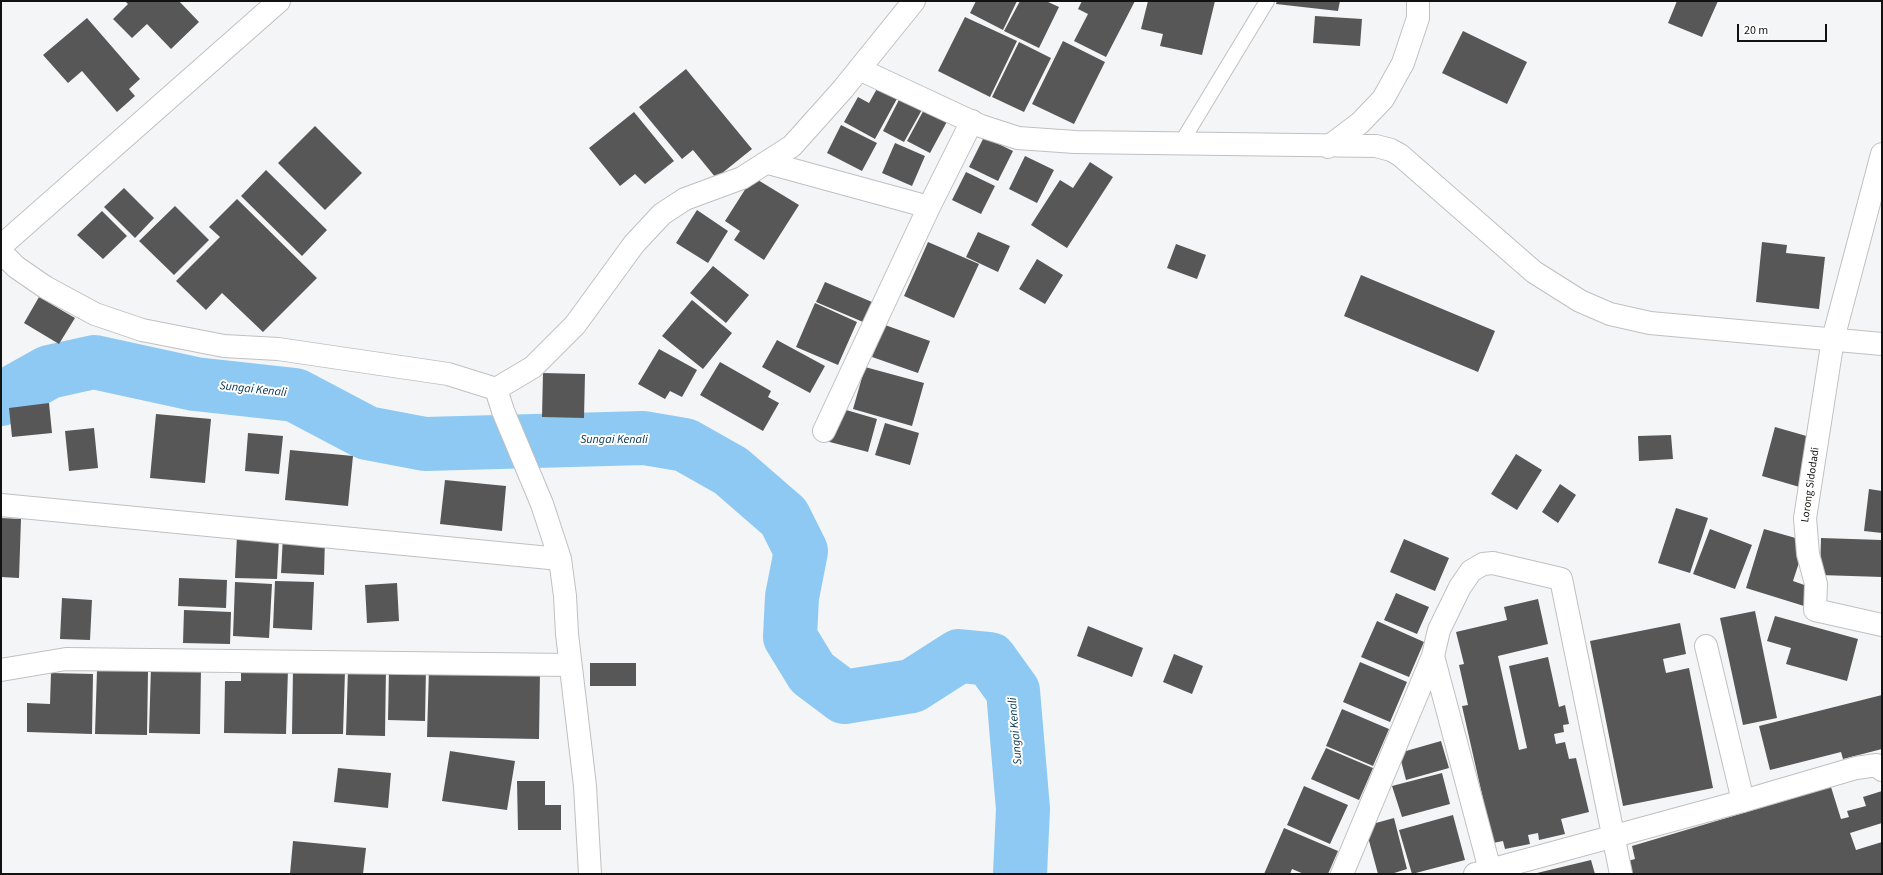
<!DOCTYPE html>
<html>
<head>
<meta charset="utf-8">
<style>
	body { margin:0 }
	#map { position:relative; width:1883px; height:875px; overflow:hidden; background:#f4f5f6; font-family:"Source Sans 3",sans-serif }
	canvas { display:block }
	.frame { position:absolute; inset:0; border:2px solid #121213; pointer-events:none }
	.scale { position:absolute; left:1737px; top:24px; width:90px; height:18px; box-sizing:border-box; border:2px solid #121213; border-top:0; padding-left:5px; font-size:12px; line-height:14px; white-space:nowrap; color:#121213; -webkit-text-stroke:3px #fff; paint-order:stroke }
</style>
</head>
<body>
<div id="map">
<canvas width="1883" height="875"></canvas>
<div class="frame"></div>
<div class="scale">20 m</div>
</div>
<script>
const ctx = document.querySelector('canvas').getContext('2d');
ctx.lineJoin = 'round';
function poly(rows) {
  const path = new Path2D();
  for (const r of rows) {
    path.moveTo(r[0], r[1]);
    for (let i = 2; i < r.length; i += 2) path.lineTo(r[i], r[i + 1]);
  }
  return path;
}
function strokePath(path, color, width, dash) {
  ctx.strokeStyle = color;
  ctx.lineWidth = width;
  ctx.lineCap = dash ? 'butt' : 'round';
  ctx.setLineDash(dash || []);
  ctx.stroke(path);
}
function fill(path, color) {
  ctx.fillStyle = color;
  ctx.fill(path, 'evenodd');
}
function label(font, color, halo, rows, align = 'center') {
  ctx.font = font + ' "Source Sans 3",sans-serif';
  ctx.lineWidth = 4;
  ctx.setLineDash([]);
  ctx.textBaseline = 'middle';
  ctx.strokeStyle = halo;
  ctx.fillStyle = color;
  for (const [text, x, y, turn = 0] of rows) {
    ctx.save();
    ctx.translate(x, y);
    ctx.rotate((+turn || 0) * Math.PI / 180);
    ctx.textAlign = isNaN(turn) ? turn : align;
    if (halo) ctx.strokeText(text, 0, 0);
    ctx.fillText(text, 0, 0);
    ctx.restore();
  }
}
const river = poly([
	[1,399,49,372,94,362,195,384,295,395,367,433,425,444,644,438,685,445,731,471,784,517,801,551,792,597,790,637,812,673,844,697,912,686,959,656,990,659,1013,691,1023,809,1020,874]
]);
const building = poly([
	[125,1,179,1,199,22,171,49,147,24,132,38,113,19,128,4],
	[976,1,1017,1,1003,30,970,13],
	[1020,1,1046,1,1059,7,1039,48,1004,31],
	[1082,1,1135,1,1106,57,1074,41,1088,14,1078,9],
	[1148,1,1215,1,1202,55,1160,46,1163,34,1141,29],
	[1277,1,1340,1,1338,11,1276,4],
	[1677,1,1718,1,1702,37,1668,23],
	[1315,16,1362,19,1360,46,1313,43],
	[965,17,1017,41,990,97,938,71],
	[87,18,140,79,129,89,135,96,117,112,82,71,68,83,43,55],
	[1463,31,1527,62,1507,104,1442,73],
	[1063,41,1105,62,1074,124,1032,104],
	[1019,42,1051,58,1024,112,992,97],
	[686,69,752,149,716,178,693,150,682,159,639,107],
	[879,85,899,95,875,139,844,122,858,97,869,103],
	[902,94,924,106,904,142,883,131],
	[927,104,950,116,930,153,907,141],
	[634,112,674,161,645,184,635,174,620,186,589,148],
	[841,125,877,143,862,171,827,153],
	[315,126,362,173,325,210,278,163],
	[984,137,1013,151,998,181,969,167],
	[895,143,925,156,912,186,882,173],
	[1025,156,1054,170,1037,203,1009,189],
	[1090,162,1113,177,1067,248,1031,225,1060,180,1073,188],
	[266,170,327,230,302,256,241,196],
	[966,172,995,186,981,214,952,200],
	[753,177,799,205,764,260,734,240,740,231,725,221],
	[124,188,154,218,135,238,104,207],
	[237,199,317,278,263,332,222,293,206,310,176,281,220,237,209,227],
	[175,206,209,240,174,275,139,241],
	[697,210,728,231,708,263,676,243],
	[102,211,127,236,103,259,77,235],
	[978,232,1010,246,998,272,966,257],
	[928,242,979,264,954,318,904,296],
	[1762,242,1787,245,1786,253,1825,257,1819,309,1756,302],
	[1176,244,1206,255,1197,279,1167,268],
	[1037,259,1063,275,1045,304,1019,289],
	[713,266,749,295,726,323,690,293],
	[1361,275,1495,331,1478,372,1344,316],
	[825,282,872,302,863,322,816,302],
	[39,297,75,318,59,344,24,323],
	[692,300,732,333,703,369,662,336],
	[815,303,857,322,838,365,796,347],
	[885,325,930,341,918,373,872,357],
	[777,340,825,366,810,393,762,367],
	[659,349,697,370,682,397,670,391,665,399,638,384],
	[720,362,771,391,768,397,779,403,763,431,700,395],
	[865,367,924,383,912,426,853,409],
	[543,373,585,374,584,418,542,417],
	[49,403,52,433,12,437,9,408],
	[836,407,877,419,868,452,826,441],
	[156,414,211,419,205,483,150,478],
	[885,423,919,433,910,465,875,455],
	[1775,427,1817,439,1803,488,1762,476],
	[94,428,98,468,69,471,65,431],
	[248,433,283,436,279,474,245,471],
	[1671,435,1673,459,1639,461,1638,436],
	[290,450,353,456,348,506,285,500],
	[1516,454,1542,470,1517,510,1491,494],
	[445,480,506,486,502,531,440,524],
	[1560,484,1576,495,1558,523,1542,512],
	[1869,489,1882,491,1882,533,1864,531],
	[1676,508,1708,518,1690,573,1658,563],
	[1,518,21,519,19,578,1,577],
	[1710,529,1752,545,1735,589,1693,574],
	[1764,529,1806,541,1793,581,1810,587,1804,606,1746,588],
	[237,535,279,537,277,579,235,578],
	[283,536,325,538,324,575,281,573],
	[1821,538,1882,540,1882,577,1820,575],
	[1404,539,1449,558,1435,591,1390,572],
	[179,578,227,580,226,608,178,606],
	[275,581,314,582,312,630,273,628],
	[235,582,272,584,269,638,233,636],
	[397,583,399,621,367,623,365,585],
	[1396,593,1429,607,1417,634,1384,620],
	[62,598,92,600,90,640,60,639],
	[1538,599,1548,644,1498,656,1519,750,1527,748,1509,666,1548,657,1559,707,1565,705,1569,724,1563,725,1564,732,1554,734,1556,744,1565,742,1569,759,1576,758,1589,812,1561,819,1565,834,1539,840,1538,833,1528,835,1530,844,1505,849,1503,841,1493,843,1462,706,1468,705,1459,665,1464,664,1456,632,1507,620,1504,607],
	[184,610,231,612,230,644,183,643],
	[1755,611,1777,718,1743,725,1720,618],
	[1775,616,1858,639,1847,681,1786,664,1791,648,1767,641],
	[1377,621,1424,642,1409,677,1361,657],
	[1680,623,1686,654,1663,659,1666,673,1689,668,1713,788,1623,806,1590,641],
	[1088,626,1143,648,1132,677,1077,656],
	[1174,654,1203,666,1192,694,1163,682],
	[1360,662,1407,682,1390,722,1343,702],
	[590,663,636,663,636,686,590,686],
	[151,667,201,668,200,734,149,733],
	[348,668,386,668,385,736,346,735],
	[389,668,426,668,425,721,388,720],
	[241,669,288,669,286,734,224,733,225,681,241,681],
	[293,669,345,671,343,734,292,734],
	[429,669,540,671,539,739,427,737],
	[97,670,148,671,147,735,95,734],
	[51,673,93,674,92,734,27,732,27,703,50,704],
	[1882,695,1882,749,1843,759,1841,752,1770,770,1759,726],
	[1342,709,1389,729,1373,766,1326,746],
	[1441,741,1449,768,1406,780,1399,753],
	[1326,748,1373,768,1359,800,1311,779],
	[450,751,515,761,507,810,442,801],
	[338,768,391,773,388,808,334,802],
	[1442,773,1450,804,1402,817,1392,786],
	[517,781,545,781,545,805,561,805,561,830,518,830],
	[1304,786,1348,805,1330,844,1287,825],
	[1831,787,1841,819,1849,817,1847,811,1866,806,1863,797,1882,791,1882,823,1850,833,1856,850,1882,842,1882,874,1627,874,1624,862,1635,859,1632,846],
	[1453,815,1465,860,1412,874,1399,830],
	[1394,818,1407,869,1391,874,1378,874,1365,826],
	[1284,828,1338,851,1328,874,1304,874,1292,869,1290,874,1264,874],
	[293,841,366,848,363,874,290,874],
	[1591,860,1595,874,1537,874,1537,873]
]);
const lane = poly([
	[1181,143,1267,1]
]);
const street = poly([
	[859,69,981,126,1018,138,1075,142,1376,146,1391,150,1400,155,1534,272,1580,301,1610,314,1650,323,1882,344],
	[1328,147,1360,123,1383,99,1403,63,1418,18,1418,1],
	[1882,154,1833,339,1805,518,1808,554,1816,584,1815,610,1882,625],
	[768,163,929,207],
	[1,246,279,1],
	[1,252,16,267,45,287,95,314,142,330,224,346,278,349,448,374,496,389,533,367,575,325,634,244,662,214,685,199,742,178,792,146,843,89,914,1],
	[496,389,503,411,542,504,560,559,565,596,567,634,585,786,590,874],
	[824,431,929,207,972,121],
	[1,505,560,559],
	[1706,646,1743,801],
	[1433,656,1490,870],
	[1,670,66,659,570,665],
	[1342,874,1433,656,1439,630,1460,587,1471,571,1483,564,1493,563,1561,579,1621,874],
	[1475,874,1743,801,1856,768,1877,765,1882,770]
]);
const streetNames = [
	["Lorong Sidodadi",1811,485,-82]
];
const waterNames = [
	["Sungai Kenali",253,390,6],
	["Sungai Kenali",614,440],
	["Sungai Kenali",1016,731,-95]
];
strokePath(river, '#8dc9f3', 54);
fill(building, '#585758');
strokePath(lane, '#c0c0c2', 16);
strokePath(street, '#c0c0c2', 24);
strokePath(lane, '#fff', 14);
strokePath(street, '#fff', 22);
label('11px', '#121213', '#fff', streetNames);
label('italic 12px', '#00334e', '#fff', waterNames);
</script>
</body>
</html>
